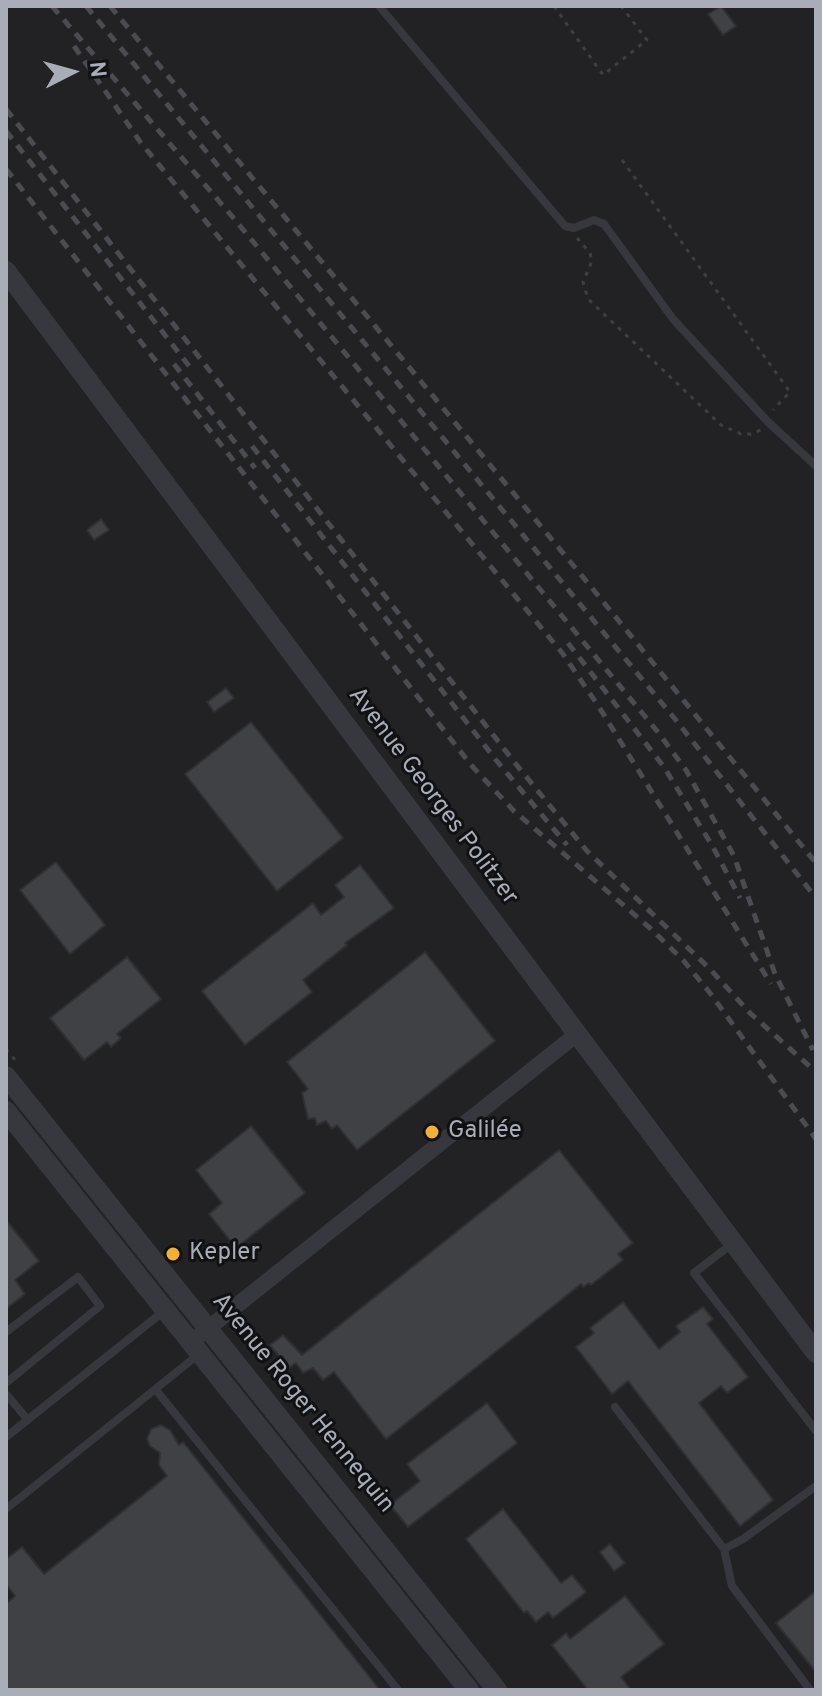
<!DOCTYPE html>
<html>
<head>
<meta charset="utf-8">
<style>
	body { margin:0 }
	#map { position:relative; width:822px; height:1696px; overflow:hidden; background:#161618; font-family:Overpass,sans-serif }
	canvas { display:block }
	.frame { position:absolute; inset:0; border:8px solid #a8adb8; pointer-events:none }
	.north { position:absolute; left:32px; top:32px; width:80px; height:80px; -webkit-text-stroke:6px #111113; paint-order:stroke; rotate:84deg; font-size:22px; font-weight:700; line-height:32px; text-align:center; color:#a8adb8 }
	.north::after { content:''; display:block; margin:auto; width:28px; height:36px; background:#a8adb8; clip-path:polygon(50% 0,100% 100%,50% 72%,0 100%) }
</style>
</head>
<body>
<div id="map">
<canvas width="822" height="1696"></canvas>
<div class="frame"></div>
<div class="north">N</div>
</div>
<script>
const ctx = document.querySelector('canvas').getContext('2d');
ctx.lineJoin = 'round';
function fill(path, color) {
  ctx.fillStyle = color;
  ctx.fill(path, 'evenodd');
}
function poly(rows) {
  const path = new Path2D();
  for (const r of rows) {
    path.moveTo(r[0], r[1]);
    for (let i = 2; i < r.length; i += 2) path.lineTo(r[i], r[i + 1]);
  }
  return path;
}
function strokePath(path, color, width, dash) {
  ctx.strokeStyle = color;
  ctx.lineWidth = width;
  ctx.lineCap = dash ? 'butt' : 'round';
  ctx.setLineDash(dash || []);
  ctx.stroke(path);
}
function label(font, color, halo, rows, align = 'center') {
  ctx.font = font + ' Overpass,sans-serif';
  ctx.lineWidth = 6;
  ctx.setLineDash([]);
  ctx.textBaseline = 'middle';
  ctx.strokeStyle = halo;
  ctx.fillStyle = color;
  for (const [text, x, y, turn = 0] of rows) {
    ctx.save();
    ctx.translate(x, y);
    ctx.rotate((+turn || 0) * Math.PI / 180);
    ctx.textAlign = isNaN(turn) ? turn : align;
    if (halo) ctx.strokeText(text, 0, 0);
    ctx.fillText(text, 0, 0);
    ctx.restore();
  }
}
const built = poly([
	[6,6,816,6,816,1690,6,1690]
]);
const building = poly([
	[721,6,736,26,723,35,708,14,721,6],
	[101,519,109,530,94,540,87,530,101,519],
	[226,688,234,698,214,712,207,702,226,688],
	[251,722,343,838,277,891,185,774,251,722],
	[56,862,105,925,70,954,20,890,56,862],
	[360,865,394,908,345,943,347,945,303,980,312,992,245,1045,202,991,313,903,321,915,344,897,335,885,360,865],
	[425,952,495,1041,357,1150,337,1125,332,1129,326,1121,317,1125,315,1118,308,1119,302,1093,308,1089,287,1062,425,952],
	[127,957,161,999,117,1034,121,1038,111,1047,107,1042,84,1060,50,1018,127,957],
	[251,1126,305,1193,236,1248,209,1214,222,1203,196,1170,251,1126],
	[559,1150,633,1243,618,1254,623,1260,591,1285,589,1283,583,1287,581,1284,386,1439,334,1372,323,1380,313,1368,303,1373,296,1363,289,1368,270,1345,283,1335,302,1355,559,1150],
	[6,1220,39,1261,15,1280,25,1294,6,1309,6,1220],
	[623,1302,659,1349,680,1332,676,1326,703,1307,713,1319,707,1324,748,1377,727,1393,721,1386,699,1403,773,1500,740,1526,628,1381,612,1394,576,1347,594,1333,590,1328,623,1302],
	[487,1403,517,1443,408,1527,390,1505,420,1481,407,1464,487,1403],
	[161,1425,170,1430,179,1445,183,1442,380,1690,6,1690,6,1604,15,1596,6,1584,6,1559,22,1547,44,1574,167,1476,159,1465,160,1453,150,1446,147,1439,151,1429,161,1425],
	[503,1509,561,1583,572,1575,586,1592,553,1618,548,1612,536,1622,527,1611,524,1613,466,1539,503,1509],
	[610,1544,625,1563,614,1571,600,1552,610,1544],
	[816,1591,816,1672,776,1623,816,1591],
	[625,1596,664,1644,621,1677,631,1690,588,1690,552,1645,566,1633,570,1639,625,1596]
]);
const path = poly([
	[554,6,603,75,647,40,621,6],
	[622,160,790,392,773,410],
	[577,238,590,253,592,261,583,282,588,299,721,425,741,434,751,434,761,430],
	[6,1049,16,1061]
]);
const service = poly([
	[379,6,565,226,574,228,594,220,604,224,673,319,767,421,816,466],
	[733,1243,694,1273,816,1431],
	[6,1332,78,1277,100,1306,6,1383],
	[156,1390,398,1690],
	[6,1394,28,1420],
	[615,1407,724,1549,732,1586,810,1690],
	[6,1437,164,1311],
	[6,1509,199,1354],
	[724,1549,743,1539,816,1486]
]);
const minor = poly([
	[191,1342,577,1034]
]);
const tertiary = poly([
	[6,271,816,1353],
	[6,1076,497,1690],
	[6,1111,469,1690]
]);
const rail = poly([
	[52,6,236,221,657,731,686,770,734,856,775,974,813,1050],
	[86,6,675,719,816,898],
	[110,6,592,588,816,863],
	[74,46,141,143,563,654,599,707,771,984],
	[6,109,515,763,587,851,709,968,750,1013,816,1072],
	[6,131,193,371],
	[6,169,471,765,514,811,650,928,683,960,710,993,816,1139],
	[174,364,255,468],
	[252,446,496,760,567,845],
	[568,643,664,767,713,847,740,898]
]);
const markers = [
	[432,1132,8,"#f2b134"],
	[173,1254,8,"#f2b134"]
];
const streetNames = [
	["Avenue Georges Politzer",432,797,53],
	["Avenue Roger Hennequin",302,1404,51]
];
const poiNames = [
	["Galilée",448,1132],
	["Kepler",189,1254]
];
fill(built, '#222225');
fill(building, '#404145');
strokePath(building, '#303034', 2);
strokePath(path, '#3d3f44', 3, [4, 6]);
strokePath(service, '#37383d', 8);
strokePath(minor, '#37383d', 16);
strokePath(tertiary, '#37383d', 20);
strokePath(rail, '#4a4c52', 5, [10, 8]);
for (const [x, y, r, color] of markers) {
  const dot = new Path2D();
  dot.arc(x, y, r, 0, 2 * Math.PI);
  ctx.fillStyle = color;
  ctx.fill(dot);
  strokePath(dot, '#111113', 3);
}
label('24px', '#a8adb8', '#111113', streetNames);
label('24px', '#a8adb8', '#111113', poiNames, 'left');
</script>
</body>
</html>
